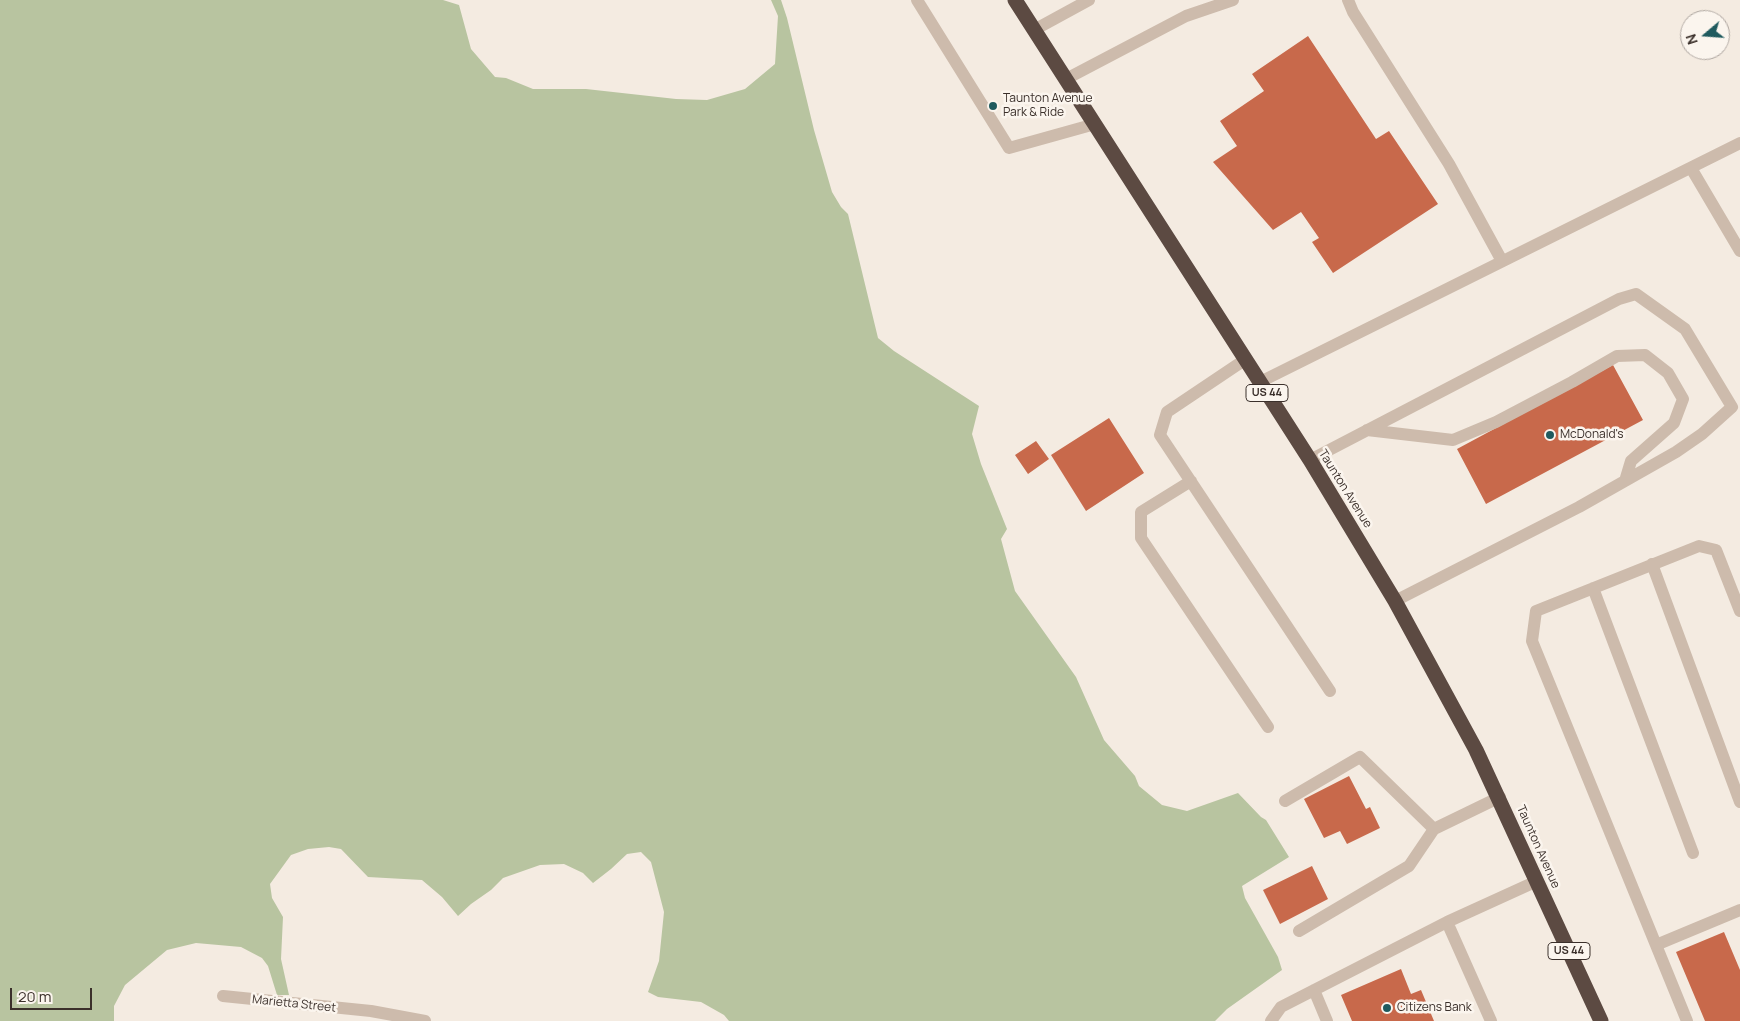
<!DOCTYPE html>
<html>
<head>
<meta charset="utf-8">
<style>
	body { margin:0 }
	#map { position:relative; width:1740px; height:1021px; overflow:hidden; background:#f4ebe1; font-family:Manrope,sans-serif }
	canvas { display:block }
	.north { position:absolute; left:1680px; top:10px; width:50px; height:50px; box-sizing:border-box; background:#fbf5ee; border:1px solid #aea6a0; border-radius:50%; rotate:252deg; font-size:14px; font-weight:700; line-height:20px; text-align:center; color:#3b302b }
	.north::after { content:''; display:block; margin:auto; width:18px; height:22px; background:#1f5a5e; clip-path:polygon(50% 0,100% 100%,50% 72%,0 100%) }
	.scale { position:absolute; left:10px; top:988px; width:82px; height:22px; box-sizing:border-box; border:2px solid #3b302b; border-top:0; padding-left:6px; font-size:15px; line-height:18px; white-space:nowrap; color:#3b302b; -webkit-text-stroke:4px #fbf5ee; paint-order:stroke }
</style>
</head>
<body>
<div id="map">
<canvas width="1740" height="1021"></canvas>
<div class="north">N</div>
<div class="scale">20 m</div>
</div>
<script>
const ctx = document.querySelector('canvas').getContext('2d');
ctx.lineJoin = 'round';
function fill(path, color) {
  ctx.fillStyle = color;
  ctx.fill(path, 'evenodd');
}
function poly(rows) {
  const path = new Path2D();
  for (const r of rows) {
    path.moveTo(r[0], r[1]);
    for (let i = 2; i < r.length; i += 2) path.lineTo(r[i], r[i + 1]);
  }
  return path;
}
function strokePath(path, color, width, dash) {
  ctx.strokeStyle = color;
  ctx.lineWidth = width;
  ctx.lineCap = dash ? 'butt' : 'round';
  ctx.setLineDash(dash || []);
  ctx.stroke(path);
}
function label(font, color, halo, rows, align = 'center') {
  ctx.font = font + ' Manrope,sans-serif';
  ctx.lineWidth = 5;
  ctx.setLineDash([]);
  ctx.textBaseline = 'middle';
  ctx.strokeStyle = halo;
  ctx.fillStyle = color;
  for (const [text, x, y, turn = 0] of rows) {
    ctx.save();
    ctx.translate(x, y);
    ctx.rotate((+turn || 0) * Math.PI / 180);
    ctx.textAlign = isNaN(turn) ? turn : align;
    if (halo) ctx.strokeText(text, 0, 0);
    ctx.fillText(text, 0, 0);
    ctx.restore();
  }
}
const green = poly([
	[0,0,443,0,459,5,471,49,495,77,506,78,533,89,586,89,676,99,707,100,745,89,775,64,778,16,771,0,781,0,787,18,814,130,832,192,841,207,848,214,878,338,894,351,979,406,972,434,981,464,1007,529,1001,539,1015,591,1076,677,1104,740,1135,776,1139,786,1162,805,1187,811,1238,793,1261,817,1266,820,1289,857,1242,886,1245,898,1278,957,1282,970,1227,1009,1215,1021,729,1021,724,1015,701,1002,658,997,648,992,659,961,664,912,651,862,641,852,627,854,611,869,593,883,583,873,564,864,540,865,503,878,491,890,471,904,458,916,442,897,422,880,368,877,341,849,329,847,308,849,291,855,270,884,272,898,283,917,281,959,289,995,277,995,268,966,262,958,241,947,196,943,167,950,125,985,114,1006,114,1021,0,1021]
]);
const building = poly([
	[1308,36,1376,139,1389,131,1438,204,1333,273,1312,242,1319,238,1301,212,1273,230,1213,162,1237,146,1220,121,1264,91,1252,74],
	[1613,365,1643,420,1486,504,1457,449],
	[1109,418,1144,473,1086,511,1051,455],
	[1036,441,1049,459,1028,474,1015,455],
	[1349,776,1366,809,1370,807,1380,828,1347,844,1340,831,1324,838,1304,799],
	[1312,866,1328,899,1280,924,1263,890],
	[1724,932,1740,970,1740,1021,1705,1021,1676,952],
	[1401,969,1411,994,1421,990,1434,1021,1352,1021,1341,995]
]);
const lane = poly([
	[917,0,1009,148,1095,124],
	[1348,0,1353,12,1449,164,1502,261],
	[1034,30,1089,0],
	[1066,79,1186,16,1233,0],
	[1691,168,1740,251],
	[1246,359,1167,412,1160,435,1330,691],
	[1260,382,1740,143],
	[1367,430,1453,440,1496,422,1572,382,1617,356,1645,355,1668,373,1683,399,1674,423,1631,461,1625,481],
	[1310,460,1619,299,1636,294,1685,329,1732,407,1702,434,1676,452,1579,507,1395,601],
	[1191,481,1141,512,1141,538,1268,727],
	[1652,564,1740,802],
	[1593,588,1693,853],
	[1285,801,1360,757,1434,829,1500,797],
	[1447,922,1491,1021],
	[1299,931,1409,866,1434,829],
	[1656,945,1740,910],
	[1314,990,1327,1021],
	[1271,1021,1281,1007,1447,922,1537,881],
	[1687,1021,1532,641,1536,611,1699,546,1716,550,1740,611]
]);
const street = poly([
	[223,996,371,1011,425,1021]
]);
const highway = poly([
	[1015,0,1310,460,1395,601,1476,750,1601,1021]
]);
const markers = [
	[993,106,5,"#1f5a5e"],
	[1550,435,5,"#1f5a5e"],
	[1387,1008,5,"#1f5a5e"]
];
const shields = [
	[1267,393,42],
	[1569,951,42]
];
const shieldNames = [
	["US 44",1267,393],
	["US 44",1569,951]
];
const poiNames = [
	["Taunton Avenue",1003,99],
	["Park & Ride",1003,113],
	["McDonald's",1560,435],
	["Citizens Bank",1397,1008]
];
const streetNames = [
	["Taunton Avenue",1345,489,58],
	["Taunton Avenue",1538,847,66],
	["Marietta Street",294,1004,6]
];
fill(green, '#b8c4a0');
fill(building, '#c8694b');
strokePath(lane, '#cdbbac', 12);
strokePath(street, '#cdbbac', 12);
strokePath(highway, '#5c4a42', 15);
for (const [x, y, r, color] of markers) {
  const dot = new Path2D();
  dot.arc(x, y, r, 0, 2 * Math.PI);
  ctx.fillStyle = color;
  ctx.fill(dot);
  strokePath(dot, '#fbf5ee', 2);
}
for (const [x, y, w] of shields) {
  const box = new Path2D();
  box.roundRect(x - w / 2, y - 8.5, w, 17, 4);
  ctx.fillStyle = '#fbf5ee';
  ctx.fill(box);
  strokePath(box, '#3b302b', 1);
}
label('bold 11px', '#3b302b', null, shieldNames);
label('12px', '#3b302b', '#fbf5ee', poiNames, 'left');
label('12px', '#3b302b', '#fbf5ee', streetNames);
</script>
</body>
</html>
